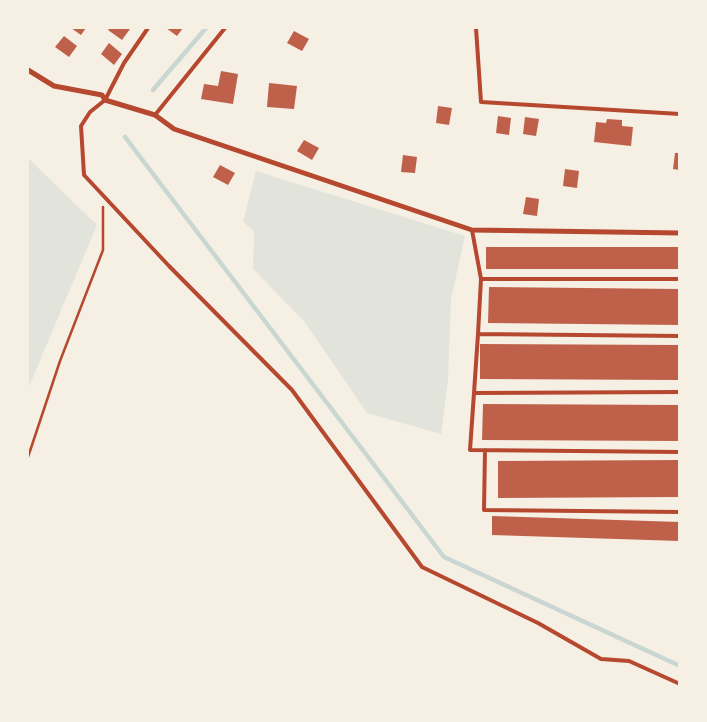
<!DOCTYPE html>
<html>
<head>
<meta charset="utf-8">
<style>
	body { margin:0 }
	#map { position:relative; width:707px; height:722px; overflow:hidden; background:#f6efe4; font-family:"Times New Roman",serif }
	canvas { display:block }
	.frame { position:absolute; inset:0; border:29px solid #f6efe4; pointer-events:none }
</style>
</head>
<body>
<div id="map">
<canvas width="707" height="722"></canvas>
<div class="frame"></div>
</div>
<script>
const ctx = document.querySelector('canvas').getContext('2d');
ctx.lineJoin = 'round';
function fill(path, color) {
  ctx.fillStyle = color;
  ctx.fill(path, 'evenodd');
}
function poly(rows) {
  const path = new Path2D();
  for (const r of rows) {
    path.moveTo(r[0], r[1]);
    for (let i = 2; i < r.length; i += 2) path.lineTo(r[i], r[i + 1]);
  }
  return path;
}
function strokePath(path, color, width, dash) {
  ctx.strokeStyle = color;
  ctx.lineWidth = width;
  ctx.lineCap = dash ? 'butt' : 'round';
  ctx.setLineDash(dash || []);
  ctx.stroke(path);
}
const green = poly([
	[28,158,97,225,28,389],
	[256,171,465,236,451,299,448,380,441,434,367,413,304,321,253,269,254,231,243,222]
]);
const stream = poly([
	[153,90,206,28],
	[125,137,444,557,680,666]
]);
const building = poly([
	[71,28,86,28,81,35],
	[110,28,127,28,130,29,122,40,108,30],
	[166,28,183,28,177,36],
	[294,31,309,39,302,51,287,43],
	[64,36,77,46,69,57,55,47],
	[109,43,122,54,114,65,101,54],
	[221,71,238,74,233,104,201,99,204,84,218,86],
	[269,83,297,86,294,109,267,107],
	[438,106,452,108,449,125,436,123],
	[498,116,511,118,509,135,496,133],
	[525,117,539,119,536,136,523,134],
	[607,119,622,120,622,126,633,127,631,146,594,142,596,122,606,123],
	[304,140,319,148,312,160,297,151],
	[675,153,680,153,680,170,673,169],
	[403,155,417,157,415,173,401,172],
	[220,165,235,173,228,185,213,177],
	[565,169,579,171,577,188,563,186],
	[526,197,539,199,537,216,523,214],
	[486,247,680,247,680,269,486,269],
	[489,287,680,289,680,325,488,323],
	[480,344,680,345,680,380,480,379],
	[483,404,680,405,680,441,482,440],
	[680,460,680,497,498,498,498,461],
	[492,516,680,522,680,541,492,535]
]);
const path = poly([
	[28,457,60,361,103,250,103,207]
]);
const service = poly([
	[148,28,124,63,105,100,90,112,81,126,84,175,169,266,292,390,422,567,538,623,601,659,629,661,680,684],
	[476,28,481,102,680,114],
	[155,115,225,28],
	[472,230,481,279],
	[478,334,481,279,680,279],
	[680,392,474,393,470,450,680,452],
	[474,393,478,334,680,336],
	[485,450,484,510,680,512]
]);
const minor = poly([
	[28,70,54,86,102,95,105,100,155,115,174,129,472,230,680,233]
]);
fill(green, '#e2e4dc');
strokePath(stream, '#c9d6d2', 4.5);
fill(building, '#bf614a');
strokePath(path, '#b5482f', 2.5);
strokePath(service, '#b5482f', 4);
strokePath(minor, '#b5482f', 5);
</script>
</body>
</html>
